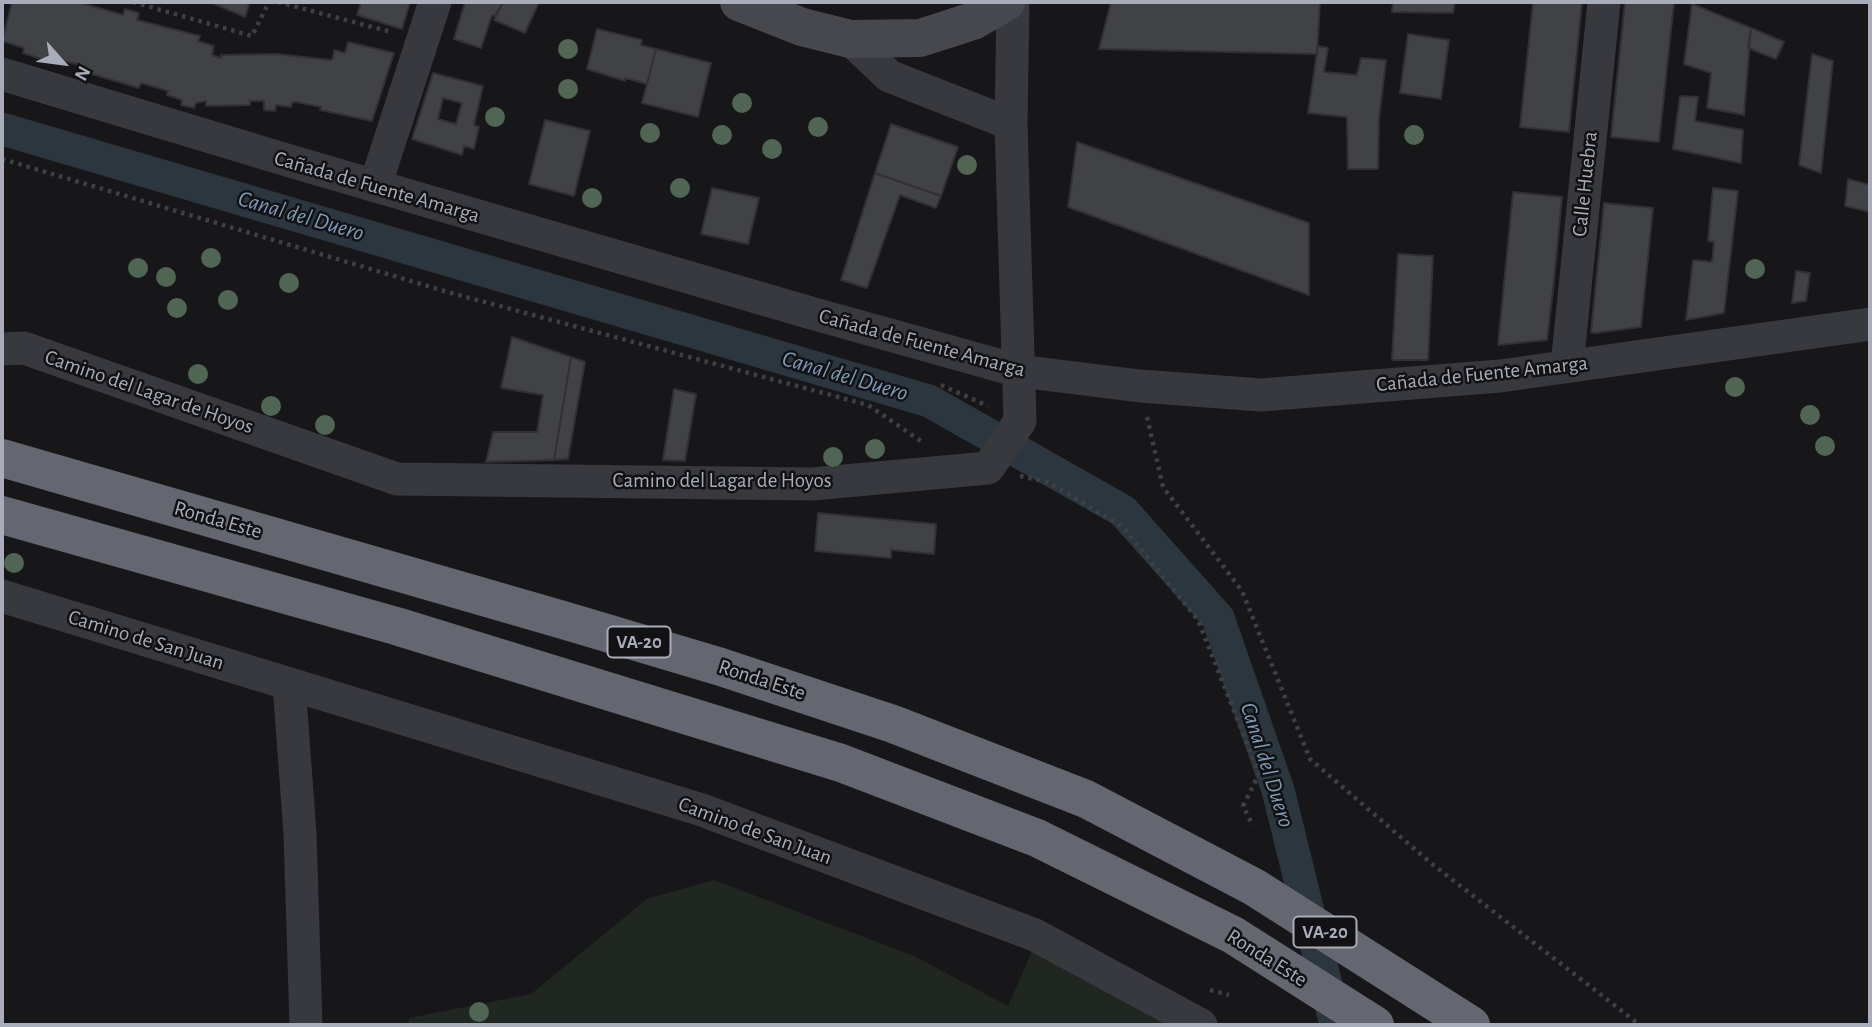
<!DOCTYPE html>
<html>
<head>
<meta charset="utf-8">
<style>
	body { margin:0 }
	#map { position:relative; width:1872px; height:1027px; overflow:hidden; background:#171719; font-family:"Alegreya Sans",sans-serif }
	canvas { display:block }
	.frame { position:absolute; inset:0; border:4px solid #a9adba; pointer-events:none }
	.north { position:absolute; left:28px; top:28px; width:70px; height:70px; -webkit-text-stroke:5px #121214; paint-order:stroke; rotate:118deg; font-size:19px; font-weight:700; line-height:28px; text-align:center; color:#a9adba }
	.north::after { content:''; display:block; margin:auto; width:24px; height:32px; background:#a9adba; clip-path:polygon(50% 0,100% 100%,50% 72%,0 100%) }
</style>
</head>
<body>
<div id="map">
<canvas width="1872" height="1027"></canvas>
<div class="frame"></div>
<div class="north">N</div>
</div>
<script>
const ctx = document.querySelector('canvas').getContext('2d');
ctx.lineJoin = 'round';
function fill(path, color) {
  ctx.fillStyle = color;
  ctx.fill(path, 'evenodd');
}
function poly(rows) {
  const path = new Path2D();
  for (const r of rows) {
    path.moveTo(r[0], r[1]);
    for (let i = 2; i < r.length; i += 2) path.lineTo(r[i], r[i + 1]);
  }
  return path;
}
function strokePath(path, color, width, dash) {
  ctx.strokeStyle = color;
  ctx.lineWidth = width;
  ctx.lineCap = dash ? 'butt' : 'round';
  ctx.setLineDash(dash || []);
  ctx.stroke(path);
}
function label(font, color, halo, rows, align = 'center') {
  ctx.font = font + ' "Alegreya Sans",sans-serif';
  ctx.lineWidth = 5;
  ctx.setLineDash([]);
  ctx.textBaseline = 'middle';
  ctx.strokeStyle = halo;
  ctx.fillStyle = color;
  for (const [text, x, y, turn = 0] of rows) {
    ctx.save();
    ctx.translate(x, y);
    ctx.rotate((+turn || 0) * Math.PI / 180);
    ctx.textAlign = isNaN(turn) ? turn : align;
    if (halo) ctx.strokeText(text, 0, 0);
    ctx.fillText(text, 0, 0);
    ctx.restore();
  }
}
const green = poly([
	[714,880,914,956,1008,1006,1032,951,1167,1025,408,1025,409,1018,531,994,647,899]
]);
const canal = poly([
	[2,129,929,401,1123,511,1218,618,1278,790,1336,1025]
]);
const building = poly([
	[12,2,78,2,123,15,125,9,139,13,137,20,200,36,198,41,214,46,212,55,221,58,221,55,276,54,331,60,333,58,334,50,345,53,348,42,394,53,372,121,320,110,321,107,296,102,292,103,291,107,276,105,275,111,264,110,264,101,250,101,250,105,206,106,206,101,196,103,194,108,181,105,182,100,167,95,168,91,141,83,139,88,85,72,86,67,48,56,47,61,23,53,24,48,2,41,12,2],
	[210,2,250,2,245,17,210,2],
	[361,2,410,2,402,29,357,15,361,2],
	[465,2,503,2,495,16,492,15,481,48,454,39,465,2],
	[503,2,539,2,525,33,494,20,503,2],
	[1111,2,1320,2,1317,54,1099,49,1111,2],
	[1393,2,1455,2,1453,13,1392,12,1393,2],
	[1533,2,1582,2,1569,132,1520,127,1533,2],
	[1625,2,1674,2,1659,142,1611,137,1625,2],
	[1692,4,1751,28,1744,115,1707,108,1711,73,1684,64,1692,4],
	[1751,28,1784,42,1776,59,1748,48,1751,28],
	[597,29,642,40,641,45,656,49,647,84,625,78,625,81,587,69,597,29],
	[1408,34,1449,40,1441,99,1400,93,1408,34],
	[1318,46,1328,48,1324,72,1357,75,1361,58,1386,60,1379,119,1378,169,1348,169,1347,117,1308,113,1318,46],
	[656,49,711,63,698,117,642,103,656,49],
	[1812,54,1833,61,1821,173,1799,165,1812,54],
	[433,73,483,86,474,125,479,127,474,149,464,146,462,155,412,139,433,73],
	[443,98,462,103,456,124,438,119,443,98],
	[1680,96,1698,97,1695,121,1743,130,1741,163,1673,149,1680,96],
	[545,120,590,131,574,196,529,184,545,120],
	[891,124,958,147,941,196,875,173,891,124],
	[1077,142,1309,223,1309,295,1068,207,1077,142],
	[875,173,941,196,936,208,900,195,867,288,841,280,875,173],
	[1848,179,1870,185,1870,212,1845,206,1848,179],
	[712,188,759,198,748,244,701,234,712,188],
	[1713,188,1738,191,1724,313,1686,320,1693,260,1712,262,1714,242,1708,241,1713,188],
	[1513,192,1562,197,1554,281,1547,340,1498,345,1513,192],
	[1604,203,1653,208,1641,327,1595,333,1591,332,1604,203],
	[1398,254,1433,256,1428,360,1392,360,1398,254],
	[1796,271,1810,273,1806,301,1792,303,1796,271],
	[512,337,571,357,554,460,486,462,493,432,537,432,543,395,501,388,512,337],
	[571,357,585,362,568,459,554,460,571,357],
	[674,389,696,394,685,461,663,460,674,389],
	[818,513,936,524,934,554,891,550,891,558,815,551,818,513]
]);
const path = poly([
	[133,2,252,36,269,2],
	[278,2,391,32],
	[2,159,451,293,868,405,921,441],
	[941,385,988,406],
	[1147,417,1163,487,1242,591,1310,759,1432,864,1640,1025],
	[1020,476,1048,482,1123,527,1198,620,1259,774,1243,806,1253,826],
	[1210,990,1229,995]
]);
const street = poly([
	[850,39,889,76,1011,124],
	[2,74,290,161,811,313,1019,371,1140,386,1261,395,1500,376,1870,324],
	[375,186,435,2],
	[2,349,24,348,397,479,812,484,988,468,1020,421,1011,124,1013,2],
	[1567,366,1604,2],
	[2,596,702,810,1035,935,1201,1025],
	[289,684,300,834,306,1025]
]);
const secondary = poly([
	[739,2,802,27,850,39,920,38,973,21,1006,2]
]);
const highway = poly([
	[2,458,563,620,721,667,893,724,1086,799,1254,887,1471,1025],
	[2,515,396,626,841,763,1037,838,1233,935,1375,1025]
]);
const trees = [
	[568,49],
	[568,89],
	[742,103],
	[495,117],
	[818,127],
	[650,133],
	[722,135],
	[1414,135],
	[772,149],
	[967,165],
	[680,188],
	[592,198],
	[211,258],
	[138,268],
	[1755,269],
	[166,277],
	[289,283],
	[228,300],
	[177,308],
	[198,374],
	[1735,387],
	[271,406],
	[1810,415],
	[325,425],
	[1825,446],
	[875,449],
	[833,457],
	[14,563],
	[479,1012]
];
const shields = [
	[639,642,63],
	[1325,932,63]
];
const shieldNames = [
	["VA-20",639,642],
	["VA-20",1325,932]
];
const streetNames = [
	["Calle Huebra",1585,184,-84],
	["Cañada de Fuente Amarga",377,187,16],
	["Cañada de Fuente Amarga",922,343,15],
	["Cañada de Fuente Amarga",1482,374,-6],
	["Camino del Lagar de Hoyos",149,392,19],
	["Camino del Lagar de Hoyos",722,481],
	["Ronda Este",218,520,16],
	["Camino de San Juan",146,640,17],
	["Ronda Este",762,680,18],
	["Camino de San Juan",755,831,20],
	["Ronda Este",1267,958,32]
];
const waterNames = [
	["Canal del Duero",301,216,16],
	["Canal del Duero",845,376,16],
	["Canal del Duero",1267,765,72]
];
fill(green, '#1f2720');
strokePath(canal, '#2c363e', 33);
fill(building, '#414246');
strokePath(building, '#313135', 2);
strokePath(path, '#3e4045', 4.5, [3.5, 5]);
strokePath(street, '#38393e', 33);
strokePath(secondary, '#46484e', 38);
strokePath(highway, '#646670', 38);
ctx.fillStyle = '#506553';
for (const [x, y] of trees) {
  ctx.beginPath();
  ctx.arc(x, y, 10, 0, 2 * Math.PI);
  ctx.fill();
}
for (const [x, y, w] of shields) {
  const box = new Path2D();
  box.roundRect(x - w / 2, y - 15.5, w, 31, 5);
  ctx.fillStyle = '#121214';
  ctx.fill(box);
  strokePath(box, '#a9adba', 2);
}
label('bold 19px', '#a9adba', null, shieldNames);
label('21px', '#a9adba', '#121214', streetNames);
label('italic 23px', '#7e9bb6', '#121214', waterNames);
</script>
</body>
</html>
